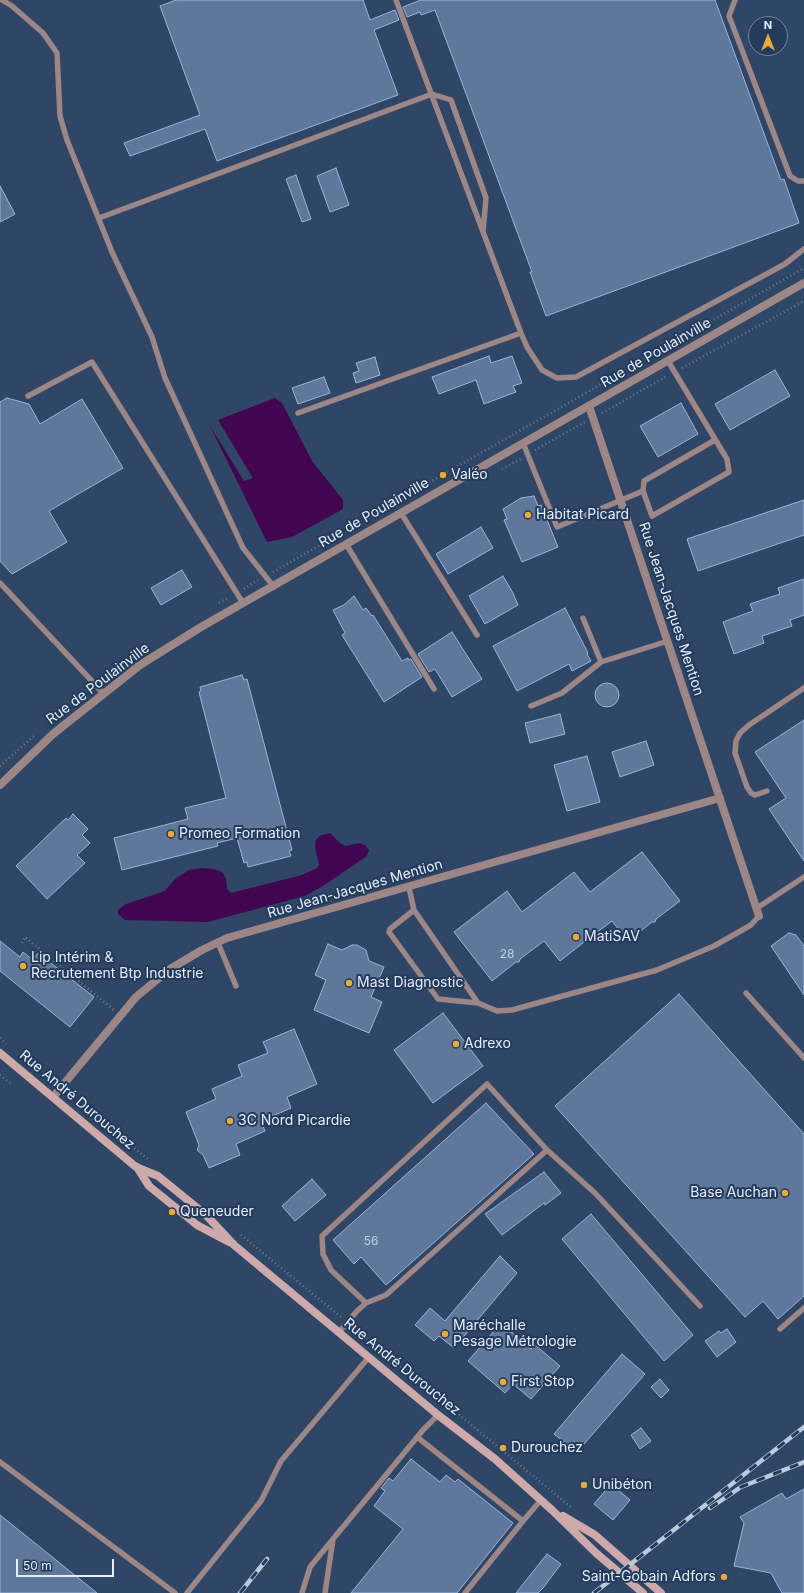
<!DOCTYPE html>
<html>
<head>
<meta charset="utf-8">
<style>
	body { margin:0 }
	#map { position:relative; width:804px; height:1593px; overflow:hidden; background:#2f4666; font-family:Inter,sans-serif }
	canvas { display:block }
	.north { position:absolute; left:748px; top:16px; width:40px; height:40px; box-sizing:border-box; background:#253b5b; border:1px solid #71839c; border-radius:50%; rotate:0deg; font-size:11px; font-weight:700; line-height:16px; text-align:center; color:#e3eefe }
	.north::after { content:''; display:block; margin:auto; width:14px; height:18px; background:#eaaa39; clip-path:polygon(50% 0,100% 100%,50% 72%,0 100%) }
	.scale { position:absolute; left:16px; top:1559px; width:98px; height:18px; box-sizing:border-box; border:2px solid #e3eefe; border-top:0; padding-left:5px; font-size:12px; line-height:14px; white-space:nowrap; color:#e3eefe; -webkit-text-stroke:3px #253b5b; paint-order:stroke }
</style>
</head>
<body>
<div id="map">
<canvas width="804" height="1593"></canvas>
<div class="north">N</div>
<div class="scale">50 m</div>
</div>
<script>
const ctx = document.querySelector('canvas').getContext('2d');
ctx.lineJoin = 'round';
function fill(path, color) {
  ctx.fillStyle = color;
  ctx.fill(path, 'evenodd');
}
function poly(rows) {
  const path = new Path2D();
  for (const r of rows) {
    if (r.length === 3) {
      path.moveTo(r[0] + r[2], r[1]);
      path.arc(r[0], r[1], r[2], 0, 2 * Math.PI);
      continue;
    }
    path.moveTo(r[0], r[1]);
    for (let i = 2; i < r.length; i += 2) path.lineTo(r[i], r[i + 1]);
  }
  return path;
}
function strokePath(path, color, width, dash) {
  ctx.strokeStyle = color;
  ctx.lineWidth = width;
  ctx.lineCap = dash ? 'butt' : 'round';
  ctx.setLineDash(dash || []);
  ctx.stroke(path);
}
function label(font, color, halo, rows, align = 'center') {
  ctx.font = font + ' Inter,sans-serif';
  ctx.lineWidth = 4;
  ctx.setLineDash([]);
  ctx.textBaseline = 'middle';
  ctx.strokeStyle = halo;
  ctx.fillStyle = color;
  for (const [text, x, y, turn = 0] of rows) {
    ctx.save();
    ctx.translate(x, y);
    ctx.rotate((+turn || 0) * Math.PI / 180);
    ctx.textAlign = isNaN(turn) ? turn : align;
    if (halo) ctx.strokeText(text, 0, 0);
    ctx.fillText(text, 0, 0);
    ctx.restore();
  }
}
const water = poly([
	[275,398,282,403,312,461,343,500,343,509,292,537,267,542,210,426,244,481,253,478,218,420],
	[330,833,340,843,346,846,359,843,365,845,369,850,367,856,323,886,305,896,208,922,125,920,118,914,118,910,126,904,165,891,175,879,189,870,202,868,214,869,222,872,226,878,227,889,231,893,302,875,317,868,319,865,315,847,316,840,321,835]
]);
const building = poly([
	[176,0,363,0,370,20,395,10,399,20,374,30,398,95,217,161,205,129,130,156,124,143,200,115,160,6,176,0],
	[421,0,715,0,781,180,784,179,799,223,546,316,530,272,532,272,435,10,421,15,420,12,407,17,403,7,421,0],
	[336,168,349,205,330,212,317,176,336,168],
	[296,175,311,219,302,222,286,179,296,175],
	[0,186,15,214,0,222,0,186],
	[489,356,491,363,512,356,522,383,513,386,516,392,484,404,476,380,439,394,432,377,489,356],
	[375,357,380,375,356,383,353,373,359,371,356,363,375,357],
	[775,370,790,396,730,430,715,404,775,370],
	[324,377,330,393,298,404,292,388,324,377],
	[7,398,29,404,40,424,82,399,123,468,49,511,67,542,12,574,0,561,0,402,7,398],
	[681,403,698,434,658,457,640,426,681,403],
	[534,496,538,506,541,505,558,547,522,562,504,520,507,519,503,509,521,498,534,496],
	[804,500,804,535,698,571,687,539,804,500],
	[481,527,493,548,448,574,436,554,481,527],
	[182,570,192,587,161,605,151,588,182,570],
	[503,576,513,593,518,605,485,624,469,596,503,576],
	[804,579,804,615,790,620,792,626,762,636,764,643,734,654,723,622,753,611,750,604,780,594,778,588,804,579],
	[354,596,363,610,366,608,372,616,373,615,402,661,408,658,408,660,411,659,422,677,384,702,342,635,345,633,333,610,344,605,354,596],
	[565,608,588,653,587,654,591,661,572,671,569,664,517,691,493,646,565,608],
	[452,632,482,679,452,697,435,669,429,672,418,654,452,632],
	[242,675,244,680,247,679,292,850,289,851,291,856,248,867,247,862,244,863,237,838,217,843,218,846,122,870,114,838,188,819,185,808,226,798,199,692,201,691,200,687,242,675],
	[607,695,12],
	[560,714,565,734,530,743,525,723,560,714],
	[804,720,804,861,769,809,786,798,755,752,804,720],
	[646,741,654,765,620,777,612,752,646,741],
	[587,756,600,802,567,811,554,765,587,756],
	[73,814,88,829,82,835,90,843,77,855,85,863,47,899,16,866,66,818,68,820,73,814],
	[642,852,680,901,656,919,655,922,652,922,628,941,612,921,588,939,587,942,584,942,560,961,544,941,520,959,519,962,516,962,492,981,454,932,507,891,522,912,574,872,590,892,642,852],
	[789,933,796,935,804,946,804,995,771,946,789,933],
	[0,941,20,957,23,952,33,960,38,953,94,997,70,1027,0,971,0,941],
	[328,944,342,950,352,945,357,945,366,950,369,961,384,967,371,997,382,1002,369,1033,314,1010,326,980,315,975,328,944],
	[679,994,804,1134,804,1296,778,1319,763,1301,745,1317,555,1106,679,994],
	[443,1013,483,1066,433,1103,394,1050,443,1013],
	[294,1029,317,1084,287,1097,291,1108,261,1121,265,1131,236,1144,240,1155,209,1168,203,1155,197,1150,199,1145,186,1112,216,1099,212,1089,242,1076,238,1065,268,1053,263,1042,294,1029],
	[486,1103,534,1154,386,1285,361,1257,354,1264,333,1240,486,1103],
	[544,1172,561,1193,545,1205,544,1203,502,1235,485,1214,544,1172],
	[312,1179,326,1195,295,1221,282,1206,312,1179],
	[591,1214,693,1335,664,1361,562,1239,591,1214],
	[500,1256,517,1273,454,1348,439,1336,434,1341,415,1325,430,1308,445,1321,500,1256],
	[501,1323,531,1349,535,1345,560,1366,531,1399,513,1384,505,1393,468,1361,501,1323],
	[727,1329,736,1342,717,1357,705,1341,719,1331,721,1333,727,1329],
	[622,1354,645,1374,577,1452,554,1434,622,1354],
	[660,1379,669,1390,661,1398,651,1387,660,1379],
	[641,1428,651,1441,640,1449,631,1435,641,1428],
	[411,1459,440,1482,446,1475,455,1482,458,1479,513,1523,457,1593,351,1593,403,1529,374,1506,385,1491,381,1488,389,1478,393,1481,411,1459],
	[611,1484,630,1500,613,1520,594,1504,611,1484],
	[804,1489,804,1593,782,1593,771,1573,734,1566,744,1523,740,1517,782,1493,786,1499,804,1489],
	[0,1515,97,1593,0,1593,0,1515],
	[547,1554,561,1564,543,1588,538,1593,516,1593,547,1554]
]);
const path = poly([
	[682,368,804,301],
	[602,413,667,376],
	[535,450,585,422],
	[502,469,521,459],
	[273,572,804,268],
	[244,589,258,580],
	[219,603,229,597],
	[102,679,121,665],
	[56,717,88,689],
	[0,766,35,735],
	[22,943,25,937,114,1010],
	[0,1038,6,1044],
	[0,1075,10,1083],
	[81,1106,149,1160],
	[241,1235,341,1317],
	[354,1328,572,1508]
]);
const service = poly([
	[2,0,12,6,43,33,57,53,60,116,67,140,112,252,152,337,165,378,243,548,274,587],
	[396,0,521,333],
	[735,0,729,16,790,176,798,181,804,181],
	[99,218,432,94,451,100,486,198,483,232],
	[668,361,727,459,729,472,652,516,643,491,644,481,715,440],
	[28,396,92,362,243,603],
	[298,413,521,333,527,347,542,370,557,378,576,377,785,264,804,249],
	[523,443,557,527,643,491],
	[401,513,477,635],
	[346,544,434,689],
	[0,583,104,694],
	[583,618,601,662],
	[531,706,562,693,601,662,668,641],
	[767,791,755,795,751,793,747,787,735,753,736,741,740,733,749,725,804,688],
	[409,888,414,910,478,1003],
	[757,908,804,877],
	[414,910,390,929,389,932,438,999,478,1003,497,1011,512,1010,657,970,714,946,751,925,759,916],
	[218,943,236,986],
	[746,993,804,1058],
	[547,1150,595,1193,700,1306],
	[780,1329,804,1308],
	[339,1332,357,1311,366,1303,386,1295,547,1150,487,1084,322,1236,323,1254,331,1270,366,1303],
	[417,1437,523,1521],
	[0,1462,175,1593],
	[187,1593,261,1501,281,1461,369,1357],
	[302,1593,310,1567,423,1430,438,1415],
	[325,1593,333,1539],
	[465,1593,523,1521,541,1500]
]);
const minor = poly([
	[589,406,759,916],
	[53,1097,136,997,170,969,202,950,227,938,720,798]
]);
const tertiary = poly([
	[0,785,53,734,140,665,201,627,804,283]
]);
const secondary = poly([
	[0,1053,136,1167,158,1176,206,1215,234,1245,438,1415,495,1459,552,1510,596,1553,643,1593],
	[137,1167,149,1186,197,1225,229,1242],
	[563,1516,595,1535,661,1593]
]);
const rail = poly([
	[710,1508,741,1487,804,1462],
	[240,1593,267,1559],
	[594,1593,804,1427]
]);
const markers = [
	[443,475,4,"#eaaa39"],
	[528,515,4,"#eaaa39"],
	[171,834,4,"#eaaa39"],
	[576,937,4,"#eaaa39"],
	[23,966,4,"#eaaa39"],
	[349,983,4,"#eaaa39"],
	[456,1044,4,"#eaaa39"],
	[230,1121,4,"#eaaa39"],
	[785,1193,4,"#eaaa39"],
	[172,1212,4,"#eaaa39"],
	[445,1334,4,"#eaaa39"],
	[503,1382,4,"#eaaa39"],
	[503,1448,4,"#eaaa39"],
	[584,1485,4,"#eaaa39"],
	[724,1577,4,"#eaaa39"]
];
const numberNames = [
	["28",507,954],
	["56",371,1241]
];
const streetNames = [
	["Rue de Poulainville",656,353,-30],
	["Rue de Poulainville",374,513,-30],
	["Rue Jean-Jacques Mention",671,609,72],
	["Rue de Poulainville",98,684,-37],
	["Rue Jean-Jacques Mention",355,889,-16],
	["Rue André Durouchez",77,1100,40],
	["Rue André Durouchez",402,1367,39]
];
const poiNames = [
	["Valéo",451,475],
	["Habitat Picard",536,515],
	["Promeo Formation",179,834],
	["MatiSAV",584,937],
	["Lip Intérim &",31,958],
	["Recrutement Btp Industrie",31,974],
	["Mast Diagnostic",357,983],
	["Adrexo",464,1044],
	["3C Nord Picardie",238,1121],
	["Base Auchan",777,1193,"right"],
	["Queneuder",180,1212],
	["Maréchalle",453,1326],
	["Pesage Métrologie",453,1342],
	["First Stop",511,1382],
	["Durouchez",511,1448],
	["Unibéton",592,1485],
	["Saint-Gobain Adfors",716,1577,"right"]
];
fill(water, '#420552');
fill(building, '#5f779b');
strokePath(building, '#9ab4db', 1);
strokePath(path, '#6a7d98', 2.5, [1, 3]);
strokePath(service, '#9d8686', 5.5);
strokePath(minor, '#9d8686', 8);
strokePath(tertiary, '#9d8686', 8);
strokePath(secondary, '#cda9aa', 8);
strokePath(rail, '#bccadd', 4.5);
strokePath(rail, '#253b5b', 3, [9]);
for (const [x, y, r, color] of markers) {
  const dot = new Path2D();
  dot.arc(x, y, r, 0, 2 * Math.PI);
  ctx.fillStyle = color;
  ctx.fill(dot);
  strokePath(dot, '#253b5b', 1.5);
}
label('12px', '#c2d0e5', null, numberNames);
label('14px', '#e3eefe', '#253b5b', streetNames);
label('14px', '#e3eefe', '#253b5b', poiNames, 'left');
</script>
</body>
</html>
